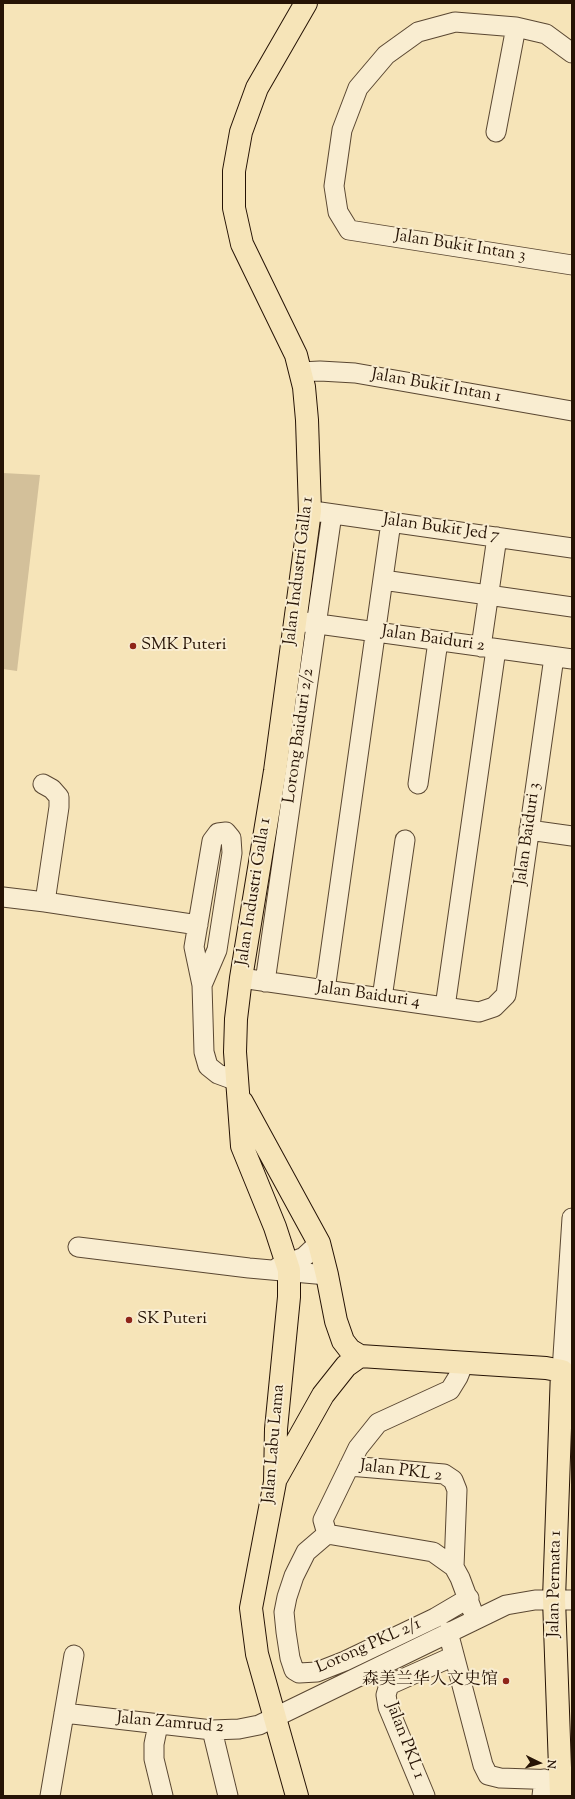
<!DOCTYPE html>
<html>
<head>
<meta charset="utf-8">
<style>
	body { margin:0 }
	#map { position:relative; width:575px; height:1799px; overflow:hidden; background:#f6e4b8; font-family:"Sorts Mill Goudy",serif }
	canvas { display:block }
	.frame { position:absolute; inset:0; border:4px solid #261305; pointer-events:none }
	.north { position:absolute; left:519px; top:1743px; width:40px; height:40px; -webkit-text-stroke:3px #f9edd1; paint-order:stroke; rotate:95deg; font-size:11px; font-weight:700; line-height:16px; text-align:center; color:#261305 }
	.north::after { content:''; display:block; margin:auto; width:14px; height:18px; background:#261305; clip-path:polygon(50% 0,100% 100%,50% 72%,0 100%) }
</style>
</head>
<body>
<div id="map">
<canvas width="575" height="1799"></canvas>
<div class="frame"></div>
<div class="north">N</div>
</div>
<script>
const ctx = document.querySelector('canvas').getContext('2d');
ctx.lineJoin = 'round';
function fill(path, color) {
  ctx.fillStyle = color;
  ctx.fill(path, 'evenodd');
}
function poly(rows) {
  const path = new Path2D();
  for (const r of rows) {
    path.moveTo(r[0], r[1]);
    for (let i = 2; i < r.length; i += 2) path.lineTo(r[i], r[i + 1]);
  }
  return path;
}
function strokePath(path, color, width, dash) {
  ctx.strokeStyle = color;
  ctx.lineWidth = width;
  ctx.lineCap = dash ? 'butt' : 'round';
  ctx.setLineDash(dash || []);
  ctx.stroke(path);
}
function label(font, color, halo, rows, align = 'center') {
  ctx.font = font + ' "Sorts Mill Goudy","Noto Serif SC",serif';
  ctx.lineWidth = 4;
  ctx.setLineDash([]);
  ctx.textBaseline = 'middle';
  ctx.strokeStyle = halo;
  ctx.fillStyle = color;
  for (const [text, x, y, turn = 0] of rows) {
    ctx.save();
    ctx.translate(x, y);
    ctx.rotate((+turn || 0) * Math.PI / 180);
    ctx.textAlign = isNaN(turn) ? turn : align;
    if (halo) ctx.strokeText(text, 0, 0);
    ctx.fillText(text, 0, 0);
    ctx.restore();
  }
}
const green = poly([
	[3,473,40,475,17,671,3,669]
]);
const minor = poly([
	[572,53,546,34,516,27,455,22,418,32,386,55,358,88,342,130,334,186,338,212,349,230,572,265],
	[496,132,516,27],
	[300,372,320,371,355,373,572,411],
	[320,512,572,548],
	[383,580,572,607],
	[304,622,572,659],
	[481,647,497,537],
	[43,784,52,789,59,797,59,807,45,902],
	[418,784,438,641],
	[529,830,572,836],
	[3,897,45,902,198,925],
	[241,978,479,1012,494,1007,506,995,554,657],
	[265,982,332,514],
	[202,985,217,950,232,853,231,838,226,832,218,833,212,841,194,947,202,985,204,1052,208,1066,218,1074,237,1081],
	[325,990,391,522],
	[382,998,405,840],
	[445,1007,496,649],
	[572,1218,562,1371,572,1367],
	[78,1247,249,1268,327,1275],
	[278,1267,304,1257,319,1243],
	[349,1466,444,1474,453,1480,457,1490,454,1567,460,1578,472,1610],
	[327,1534,306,1552,294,1576,287,1597,284,1612,286,1632,290,1658,294,1670,299,1673,317,1672,345,1661,435,1618,469,1598],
	[454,1567,433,1552,327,1534,323,1520,358,1448,378,1423,450,1390,458,1377,464,1362],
	[448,1632,483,1765,488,1775,500,1778,560,1780],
	[64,1713,212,1730,239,1729,259,1725,506,1605,535,1600,572,1600],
	[158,1725,154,1744,154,1759,163,1796],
	[212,1730,228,1796],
	[50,1796,74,1655],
	[425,1796,388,1707,386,1695,389,1685,454,1656],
	[542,1796,544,1779]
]);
const major = poly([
	[242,1102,319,1243,327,1275,336,1321,343,1341,350,1350,360,1356,546,1368,562,1371,554,1599,561,1796],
	[277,1477,323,1395,346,1366,360,1356],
	[297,1796,257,1654,251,1608,275,1482,276,1429,289,1297,289,1270,275,1227,242,1146,235,1052,236,1019,241,978,275,771,310,511,307,420,304,387,296,355,242,244,234,208,234,171,241,132,257,88,306,3]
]);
const markers = [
	[133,646,4,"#8f2418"],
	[129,1320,4,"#8f2418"],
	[506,1681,4,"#8f2418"]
];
const streetNames = [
	["Jalan Bukit Intan 3",460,247,9],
	["Jalan Bukit Intan 1",436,387,10],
	["Jalan Bukit Jed 7",441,529,8],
	["Jalan Industri Galla 1",300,571,-83],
	["Jalan Baiduri 2",433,640,8],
	["Lorong Baiduri 2/2",300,736,-82],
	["Jalan Baiduri 3",529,834,-82],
	["Jalan Industri Galla 1",255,892,-81],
	["Jalan Baiduri 4",368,996,8],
	["Jalan Labu Lama",275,1444,-85],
	["Jalan PKL 2",401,1472,7],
	["Jalan Permata 1",556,1584,-89],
	["Lorong PKL 2/1",369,1647,-24],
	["Jalan Zamrud 2",170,1724,5],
	["Jalan PKL 1",404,1741,69]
];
const poiNames = [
	["SMK Puteri",141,646],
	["SK Puteri",137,1320],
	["森美兰华人文史馆",498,1681,"right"]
];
fill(green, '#d3c09a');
strokePath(minor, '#5a4732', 21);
strokePath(major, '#261305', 24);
strokePath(minor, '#f9edd1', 19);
strokePath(major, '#f6e4b8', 22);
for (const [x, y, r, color] of markers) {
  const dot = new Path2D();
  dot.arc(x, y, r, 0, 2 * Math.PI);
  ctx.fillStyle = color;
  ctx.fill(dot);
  strokePath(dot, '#f9edd1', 1.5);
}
label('17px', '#261305', '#f9edd1', streetNames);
label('17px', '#261305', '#f9edd1', poiNames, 'left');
</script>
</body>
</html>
